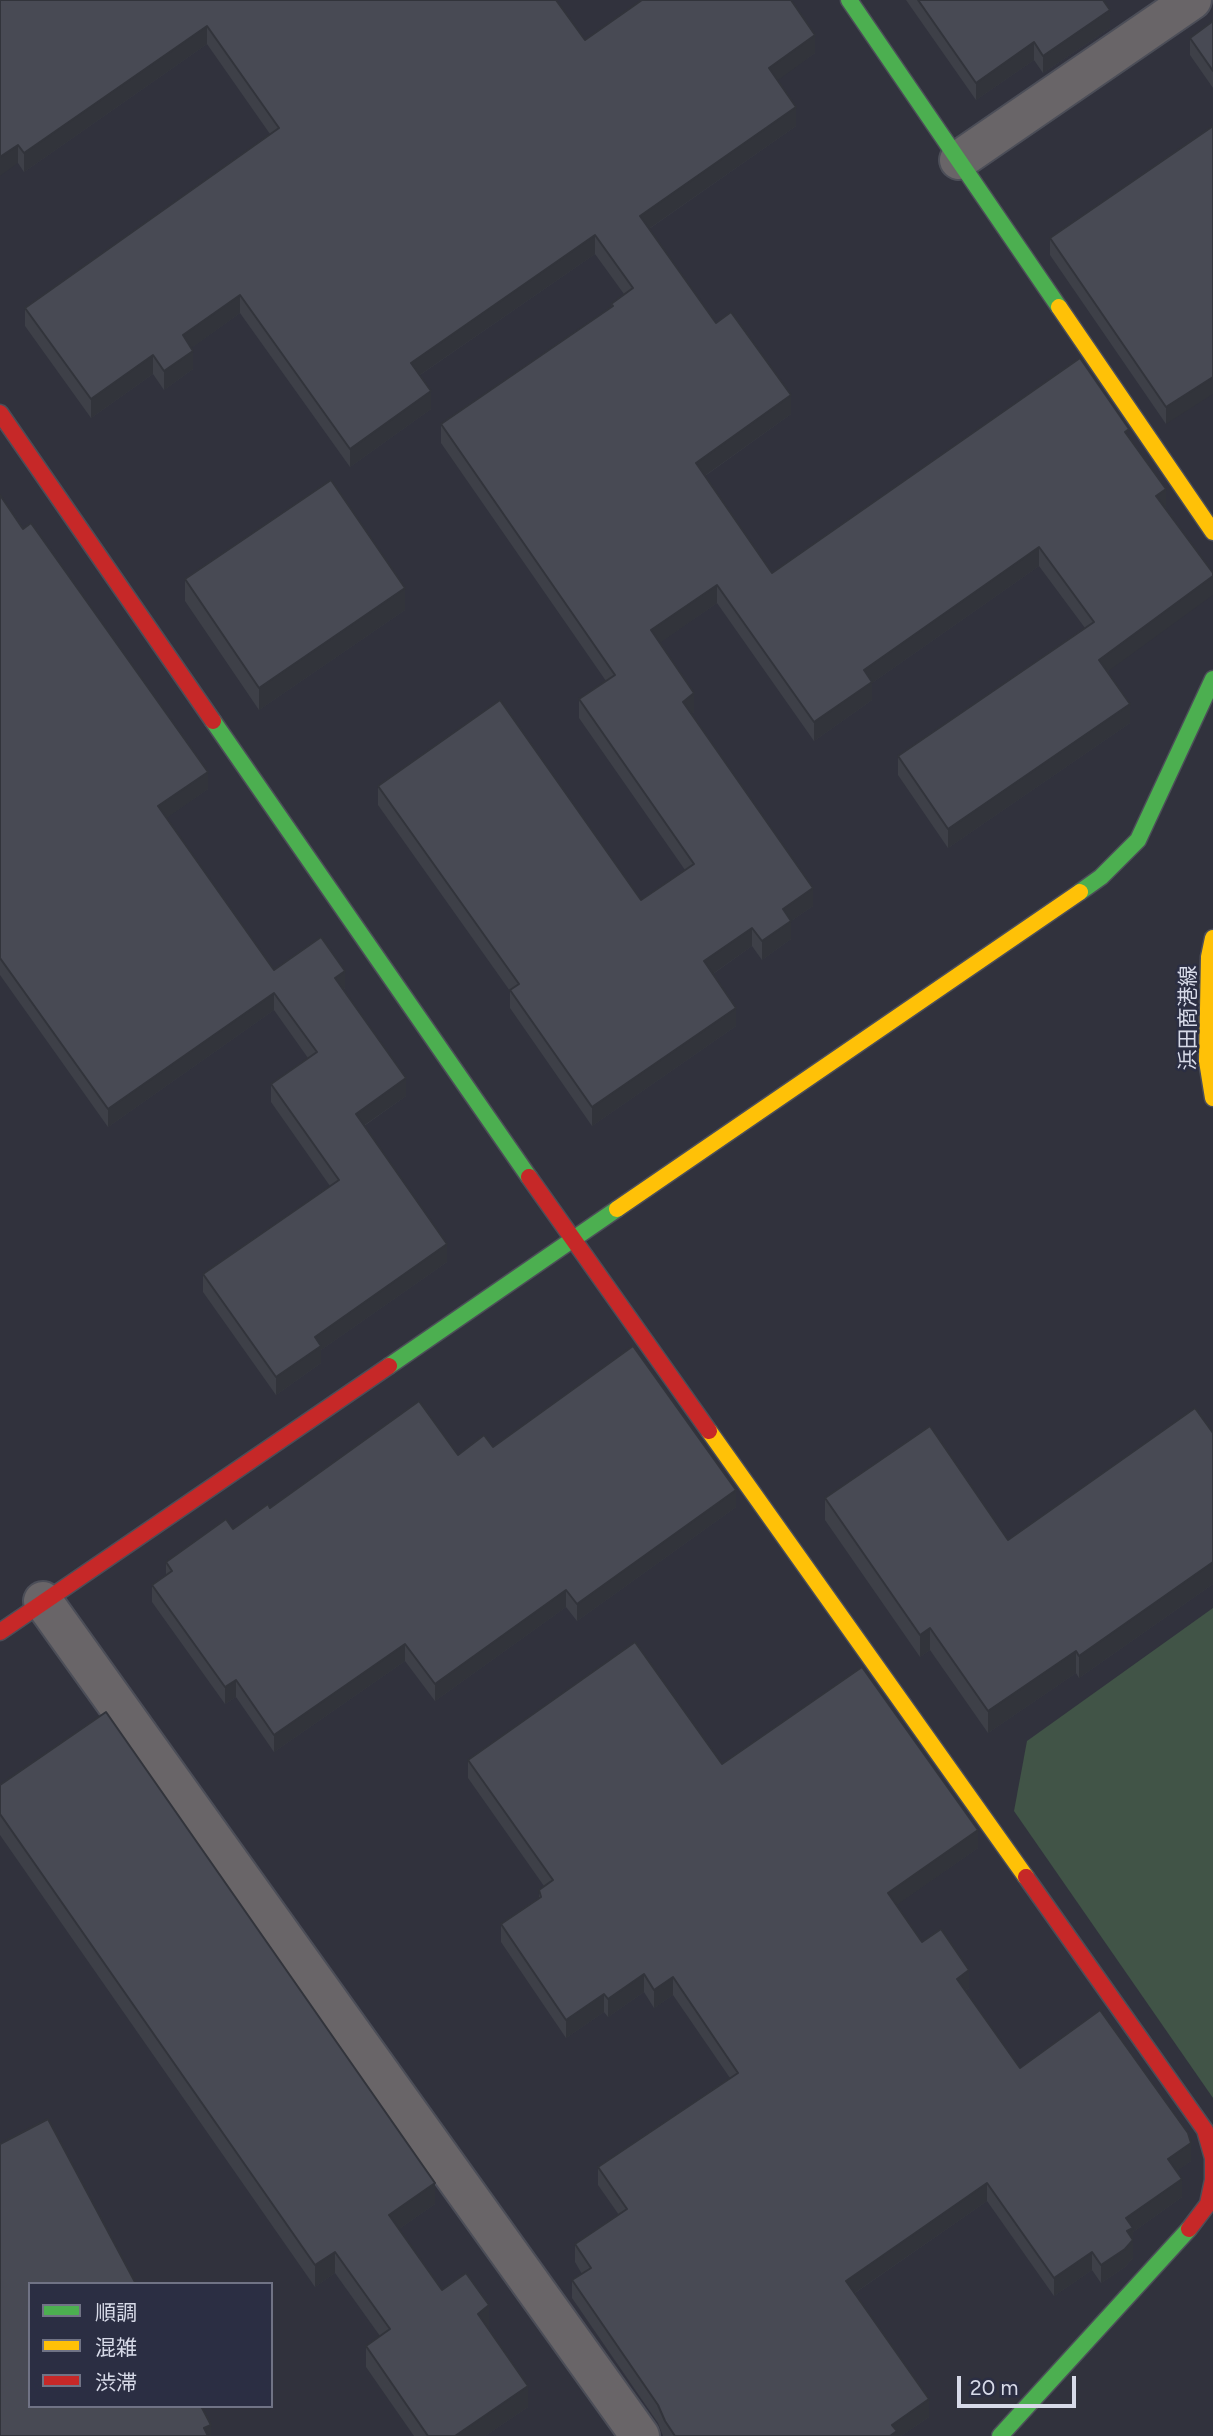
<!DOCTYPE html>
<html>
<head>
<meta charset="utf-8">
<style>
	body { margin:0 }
	#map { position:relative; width:1213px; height:2436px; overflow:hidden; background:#31323d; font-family:Figtree,"Noto Sans JP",sans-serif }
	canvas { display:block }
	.legend { position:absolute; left:28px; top:2282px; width:245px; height:126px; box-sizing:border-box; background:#2b2e43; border:2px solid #707385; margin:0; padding:9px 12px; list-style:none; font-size:21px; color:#d7dae8 }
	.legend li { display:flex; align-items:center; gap:14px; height:35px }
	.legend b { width:35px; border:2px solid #707385 }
	.scale { position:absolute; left:957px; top:2376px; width:119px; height:32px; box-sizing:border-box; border:4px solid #d7dae8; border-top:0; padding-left:9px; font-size:21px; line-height:24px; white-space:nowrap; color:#d7dae8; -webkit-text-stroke:5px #2b2e43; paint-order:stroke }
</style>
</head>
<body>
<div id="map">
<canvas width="1213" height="2436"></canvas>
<ul class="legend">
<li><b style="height:9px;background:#4caf50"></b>順調</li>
<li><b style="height:9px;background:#ffc107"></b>混雑</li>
<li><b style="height:9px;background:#c62828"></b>渋滞</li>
</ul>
<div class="scale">20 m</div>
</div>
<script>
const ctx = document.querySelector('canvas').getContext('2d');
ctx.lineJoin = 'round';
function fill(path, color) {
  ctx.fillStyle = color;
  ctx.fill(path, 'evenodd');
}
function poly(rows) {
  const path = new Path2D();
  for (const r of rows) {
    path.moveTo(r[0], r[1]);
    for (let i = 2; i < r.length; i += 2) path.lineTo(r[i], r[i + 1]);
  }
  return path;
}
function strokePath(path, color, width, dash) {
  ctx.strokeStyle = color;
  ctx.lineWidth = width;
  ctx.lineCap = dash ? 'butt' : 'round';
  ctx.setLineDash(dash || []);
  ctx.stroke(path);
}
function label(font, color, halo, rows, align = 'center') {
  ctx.font = font + ' Figtree,"Noto Sans JP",sans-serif';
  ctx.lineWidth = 5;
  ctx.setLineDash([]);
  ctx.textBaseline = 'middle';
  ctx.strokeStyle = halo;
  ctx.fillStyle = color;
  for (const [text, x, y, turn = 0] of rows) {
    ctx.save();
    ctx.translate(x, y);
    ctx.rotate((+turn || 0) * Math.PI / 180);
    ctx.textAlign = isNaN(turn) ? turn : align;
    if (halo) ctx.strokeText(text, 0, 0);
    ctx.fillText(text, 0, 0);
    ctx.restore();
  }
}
const green = poly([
	[1213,1608,1213,2098,1014,1811,1027,1741]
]);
const street = poly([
	[959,160,1192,0],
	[43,1601,640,2436]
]);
const fast = poly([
	[849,0,1059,307],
	[213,721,529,1177],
	[1080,892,1101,877,1138,840,1213,679],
	[389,1366,617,1209],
	[1000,2436,1189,2229]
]);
const slow = poly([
	[1059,307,1213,532],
	[1213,938,1209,957,1207,1061,1213,1098],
	[617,1209,1080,892],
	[709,1431,1026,1877]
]);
const jam = poly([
	[0,413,213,721],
	[529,1177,709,1431],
	[0,1632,389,1366],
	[1026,1877,1205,2130,1213,2158,1213,2180,1208,2204,1189,2229]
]);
const wall = poly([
	[0,0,585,40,815,53,777,80,796,126,649,229,716,323,791,414,705,476,772,573,1129,437,1166,507,1108,672,1130,723,948,848,898,775,898,756,1085,628,1039,566,872,683,872,700,814,741,717,603,659,643,694,712,691,714,813,906,791,921,791,939,762,960,752,946,713,974,736,1026,592,1126,510,1008,510,991,378,805,378,786,641,900,685,870,579,718,579,699,606,681,441,443,441,424,611,307,611,304,624,294,595,254,420,375,431,409,350,467,240,313,191,348,193,369,164,390,153,374,91,418,25,326,25,308,270,134,207,44,24,172,18,163],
	[906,0,1103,0,1110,28,1043,73,1034,60,976,100],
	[1213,21,1213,88,1190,55,1190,38],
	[1213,126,1166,424,1050,255,1050,238],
	[0,495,208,789,166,818,274,970,345,988,343,990,406,1096,364,1126,447,1262,321,1350,321,1363,276,1395,203,1292,203,1274,330,1186,271,1102,271,1084,308,1058,274,1010,108,1127,0,975],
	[185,579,405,610,259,710,185,601],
	[1213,1433,1213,1584,1079,1678,1076,1673,988,1733,930,1650,920,1657,825,1520,825,1498,1008,1540],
	[493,1447,736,1507,577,1621,566,1607,435,1701,405,1661,274,1752,236,1697,225,1704,152,1602,152,1585,166,1576,166,1562,233,1529,270,1508,458,1455],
	[468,1760,722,1764,978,1848,896,1905,922,1942,969,1988,965,1991,1020,2068,1191,2161,1176,2171,1182,2197,1133,2232,1133,2258,1125,2267,1101,2283,1092,2270,1054,2296,987,2201,855,2293,929,2417,901,2436,663,2436,658,2423,572,2298,572,2280,582,2274,575,2262,575,2244,619,2215,598,2185,598,2167,730,2078,673,1995,654,2008,644,1992,608,2017,604,2012,566,2038,501,1942,501,1924,539,1899,539,1890,544,1886,468,1778],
	[0,1785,435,2204,399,2229,442,2290,489,2327,487,2328,528,2407,485,2436,414,2436,366,2367,366,2346,380,2336,335,2273,315,2287,0,1835]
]);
const shadedWall = poly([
	[1110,10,1110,28,1043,73,1043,56],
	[207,26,207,44,24,172,24,153],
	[815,35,815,53,769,87,769,68],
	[1034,42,1034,60,976,100,976,83],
	[796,107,796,126,640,235,640,216],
	[18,145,18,163,0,176,0,157],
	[595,235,595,254,411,381,411,363],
	[240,295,240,313,183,354,183,335],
	[193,351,193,369,164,390,164,371],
	[153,355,153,374,91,418,91,399],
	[1213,377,1213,394,1166,424,1166,407],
	[431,391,431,409,350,467,350,449],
	[791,395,791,414,696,482,696,463],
	[1166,489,1166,507,1156,514,1156,496],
	[1039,547,1039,566,872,683,872,700,814,741,814,722,864,670],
	[1213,576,1213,595,1099,678,1099,660],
	[717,585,717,603,651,649,651,630],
	[405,588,405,610,259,710,259,688],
	[694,693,694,712,683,720,683,702],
	[1130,704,1130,723,948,848,948,829],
	[208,772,208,789,158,824,158,806],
	[813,888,813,906,791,921,791,939,762,960,762,941,783,909],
	[752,928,752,946,704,980,704,961],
	[345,971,345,988,335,996,335,978],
	[274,993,274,1010,108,1127,108,1109],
	[736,1008,736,1026,592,1126,592,1107],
	[406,1078,406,1096,356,1131,356,1114],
	[447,1244,447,1262,321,1350,321,1363,276,1395,276,1377,315,1337],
	[736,1490,736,1507,577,1621,577,1604],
	[1213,1562,1213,1584,1079,1678,1079,1656],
	[566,1590,566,1607,435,1701,435,1684],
	[930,1628,930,1650,920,1657,920,1635],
	[405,1644,405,1661,274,1752,274,1735],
	[1076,1651,1076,1673,988,1733,988,1711],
	[236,1680,236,1697,225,1704,225,1687],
	[978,1830,978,1848,888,1911,888,1893],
	[969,1970,969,1988,957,1996,957,1979],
	[644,1974,644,1992,608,2017,608,1999],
	[673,1977,673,1995,654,2008,654,1990],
	[604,1994,604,2012,566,2038,566,2020],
	[1191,2143,1191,2161,1168,2177,1168,2159],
	[1182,2179,1182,2197,1133,2232,1133,2258,1125,2267,1101,2283,1101,2265,1126,2218],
	[435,2183,435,2204,389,2236,389,2215],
	[987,2183,987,2201,846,2299,846,2281],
	[335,2252,335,2273,315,2287,315,2265],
	[1092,2252,1092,2270,1054,2296,1054,2278],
	[489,2305,489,2327,478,2335,478,2314],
	[528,2386,528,2407,485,2436,455,2436],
	[929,2399,929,2417,901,2436,890,2436,892,2425],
	[211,2425,211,2436,204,2436,204,2428]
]);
const building = poly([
	[0,0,556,0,585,40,642,0,791,0,815,35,769,68,796,107,640,216,716,323,731,312,791,395,696,463,772,573,1080,358,1129,429,1125,432,1166,489,1156,496,1213,573,1213,576,1099,660,1130,704,948,829,898,756,1094,622,1039,547,864,670,872,682,814,722,717,585,651,630,694,693,683,702,813,888,783,909,791,921,762,941,752,928,704,961,736,1008,592,1107,510,990,519,984,378,786,500,700,641,900,694,864,579,699,615,675,441,424,613,306,611,304,633,288,595,235,411,363,431,391,350,449,240,295,183,335,193,351,164,371,153,355,91,399,25,308,279,128,207,26,24,153,18,145,0,157,0,0],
	[918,0,1103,0,1110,10,1043,56,1034,42,976,83,918,0],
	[1213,21,1213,71,1190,38,1213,21],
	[1213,126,1213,377,1166,407,1050,238,1213,126],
	[331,480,405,588,259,688,185,579,331,480],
	[0,495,23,529,31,523,208,772,158,806,274,970,321,937,345,971,335,978,406,1078,356,1114,447,1244,315,1337,321,1346,276,1377,203,1274,339,1180,271,1084,317,1052,274,993,108,1109,0,958,0,495],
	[633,1346,736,1490,577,1604,566,1590,435,1684,405,1644,274,1735,236,1680,225,1687,152,1585,172,1571,166,1562,226,1519,233,1529,268,1504,270,1508,419,1401,458,1455,484,1435,493,1447,633,1346],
	[1195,1408,1213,1433,1213,1562,1079,1656,1076,1651,988,1711,930,1628,920,1635,825,1498,930,1426,1008,1540,1195,1408],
	[635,1642,722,1764,862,1667,978,1830,888,1893,922,1942,941,1929,969,1970,957,1979,1020,2068,1100,2010,1188,2133,1191,2143,1168,2159,1182,2179,1126,2218,1133,2228,1127,2231,1133,2240,1125,2249,1101,2265,1092,2252,1054,2278,987,2183,846,2281,929,2399,892,2425,897,2431,890,2436,675,2436,665,2421,658,2405,572,2280,591,2268,575,2244,627,2209,598,2167,738,2073,673,1977,654,1990,644,1974,608,1999,604,1994,566,2020,501,1924,541,1897,539,1890,553,1880,468,1760,635,1642],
	[106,1712,435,2183,389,2215,442,2290,466,2273,489,2305,478,2314,528,2386,455,2436,428,2436,366,2346,390,2329,335,2252,315,2265,0,1814,0,1785,106,1712],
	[48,2119,136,2284,30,2284,30,2406,201,2406,211,2425,204,2428,208,2436,0,2436,0,2144,48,2119]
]);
const streetNames = [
	["浜田商港線",1189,1018,-90]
];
fill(green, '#415447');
strokePath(street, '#4c4e58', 42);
strokePath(fast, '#4c4e58', 19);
strokePath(slow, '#4c4e58', 19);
strokePath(jam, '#4c4e58', 19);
strokePath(street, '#696568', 38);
strokePath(fast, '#4caf50', 16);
strokePath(slow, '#ffc107', 16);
strokePath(jam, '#c62828', 16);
fill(wall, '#3e4048');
fill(shadedWall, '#32343b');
fill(building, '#484a54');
strokePath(building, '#32343b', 2);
label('21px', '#d7dae8', '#2b2e43', streetNames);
</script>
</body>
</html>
